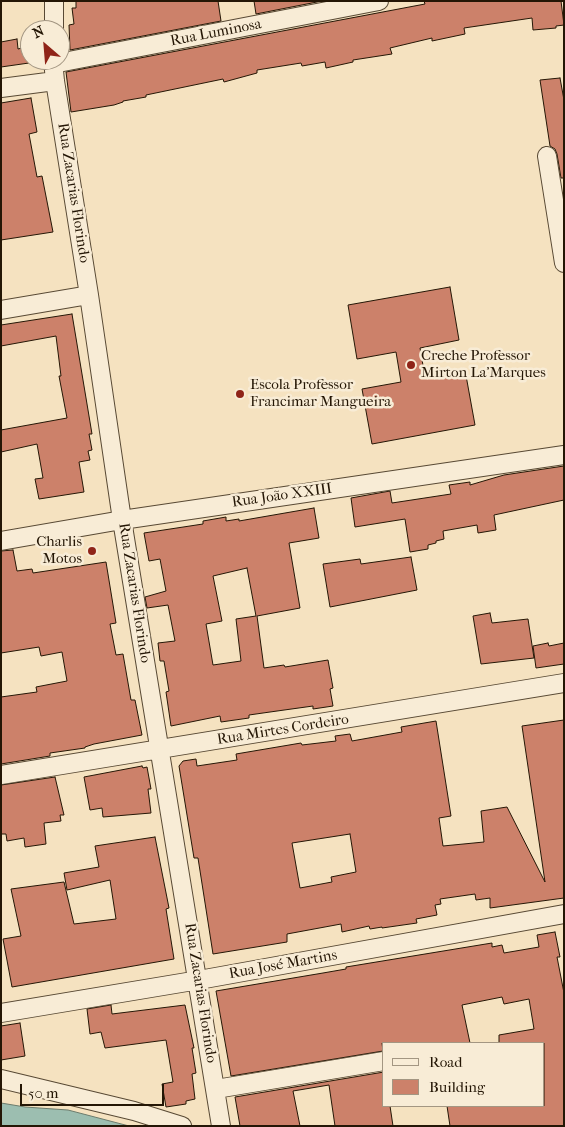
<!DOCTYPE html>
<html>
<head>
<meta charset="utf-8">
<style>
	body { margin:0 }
	#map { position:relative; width:565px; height:1127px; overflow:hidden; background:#f5e2c0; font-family:"IM FELL French Canon",serif }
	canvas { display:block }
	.frame { position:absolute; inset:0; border:2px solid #241605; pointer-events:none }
	.legend { position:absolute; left:382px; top:1042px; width:162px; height:65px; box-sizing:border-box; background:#f8ecd6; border:1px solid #a39682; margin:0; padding:6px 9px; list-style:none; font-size:15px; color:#241605 }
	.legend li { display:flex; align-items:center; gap:10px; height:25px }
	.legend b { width:25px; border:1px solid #a39682 }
	.north { position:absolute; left:20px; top:20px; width:50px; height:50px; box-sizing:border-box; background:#f8ecd6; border:1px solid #a39682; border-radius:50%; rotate:333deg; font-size:14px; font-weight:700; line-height:20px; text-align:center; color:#241605 }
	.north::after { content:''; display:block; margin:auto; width:18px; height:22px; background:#8f2418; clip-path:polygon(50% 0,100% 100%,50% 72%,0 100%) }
	.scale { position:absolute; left:20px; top:1084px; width:144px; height:22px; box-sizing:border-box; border:2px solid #241605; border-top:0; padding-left:6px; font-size:15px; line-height:18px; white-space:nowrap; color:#241605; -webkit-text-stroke:4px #f8ecd6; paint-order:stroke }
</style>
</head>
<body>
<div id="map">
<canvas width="565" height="1127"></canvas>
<div class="frame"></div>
<ul class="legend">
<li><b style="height:6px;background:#f8ecd6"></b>Road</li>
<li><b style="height:14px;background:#cc816a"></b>Building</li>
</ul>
<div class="north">N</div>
<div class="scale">50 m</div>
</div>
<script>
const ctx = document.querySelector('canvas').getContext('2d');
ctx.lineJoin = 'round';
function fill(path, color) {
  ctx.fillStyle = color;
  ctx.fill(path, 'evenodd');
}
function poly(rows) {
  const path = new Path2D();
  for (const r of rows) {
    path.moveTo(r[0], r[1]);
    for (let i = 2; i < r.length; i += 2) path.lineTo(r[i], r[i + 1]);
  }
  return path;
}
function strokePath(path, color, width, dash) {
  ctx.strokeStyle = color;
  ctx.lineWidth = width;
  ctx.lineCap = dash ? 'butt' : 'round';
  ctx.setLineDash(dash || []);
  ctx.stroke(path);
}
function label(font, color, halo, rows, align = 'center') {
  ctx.font = font + ' "IM FELL French Canon",serif';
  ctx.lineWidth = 5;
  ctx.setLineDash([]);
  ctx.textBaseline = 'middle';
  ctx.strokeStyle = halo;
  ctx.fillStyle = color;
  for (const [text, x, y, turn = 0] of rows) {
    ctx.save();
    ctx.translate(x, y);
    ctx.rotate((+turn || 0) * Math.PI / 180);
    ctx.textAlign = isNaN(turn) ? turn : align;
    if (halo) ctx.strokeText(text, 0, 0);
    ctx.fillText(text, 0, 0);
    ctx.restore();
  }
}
const water = poly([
	[1,1103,25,1107,68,1110,129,1126,1,1126,1,1103]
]);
const building = poly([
	[76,1,218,1,221,21,70,50,69,25,74,24,72,8,76,8,76,1],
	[254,1,322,1,256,14,254,1],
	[424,1,561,1,564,25,556,26,556,28,533,30,532,18,464,28,465,34,432,41,432,38,390,48,392,54,353,60,353,62,326,68,325,62,302,66,301,63,257,70,257,73,224,82,223,79,146,95,146,97,123,101,123,102,114,105,71,112,66,72,425,4,424,1],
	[17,39,18,49,26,47,29,63,1,67,1,42,17,39],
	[560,78,564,100,564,178,561,178,557,154,555,149,550,146,540,80,560,78],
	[31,98,37,132,29,134,37,177,42,176,53,232,1,240,1,103,31,98],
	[450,287,459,340,420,348,425,377,465,370,475,425,372,444,362,389,401,382,396,352,357,359,348,305,450,287],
	[72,314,92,434,89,434,92,450,88,451,90,460,79,462,84,492,39,499,35,479,43,478,37,444,1,452,1,430,67,418,59,376,61,376,56,336,1,346,1,325,72,314],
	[564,466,564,500,494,515,496,530,478,533,477,525,443,531,444,539,436,541,436,543,428,545,428,549,410,552,405,519,355,527,351,498,390,491,392,503,451,494,449,485,470,482,470,485,504,475,564,466],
	[314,508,319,538,289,543,300,608,257,616,264,668,284,665,285,667,328,660,333,688,330,689,333,706,313,709,313,706,270,712,249,715,249,718,221,722,220,716,171,726,166,692,169,691,164,661,160,661,158,643,175,641,168,605,147,608,145,597,166,591,160,559,149,561,144,533,203,524,203,521,226,517,226,521,239,519,239,521,314,508],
	[247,568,256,616,236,619,241,661,213,665,206,624,222,621,213,576,247,568],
	[13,550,17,571,32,569,33,573,106,562,116,623,110,624,116,655,123,654,131,700,135,700,142,735,94,744,85,747,85,748,50,753,50,756,1,764,1,697,37,692,36,687,67,681,62,652,41,656,39,647,1,653,1,551,13,550],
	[411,557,417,590,330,607,323,564,360,559,361,564,411,557],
	[490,613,492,623,528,619,534,658,481,664,473,616,490,613],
	[548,643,549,646,564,643,564,664,536,668,533,646,548,643],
	[564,720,564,898,490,908,490,898,476,900,475,894,440,899,441,904,435,905,437,915,416,919,417,923,382,928,382,927,370,929,369,926,342,932,341,924,287,934,287,942,213,954,198,858,194,858,179,766,183,761,196,759,197,766,237,760,236,754,301,743,302,745,336,741,335,736,350,734,352,741,402,732,401,727,436,721,451,816,439,818,443,846,484,842,481,811,507,807,545,882,522,726,564,720],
	[350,834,356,872,331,877,332,882,300,888,292,843,350,834],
	[142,766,143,768,147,767,151,789,148,789,151,813,103,817,102,808,90,810,84,777,142,766],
	[55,777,64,815,60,815,61,821,44,823,46,844,25,847,24,838,7,841,6,834,1,834,1,785,55,777],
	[155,837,169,908,166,909,174,959,12,987,3,939,21,936,11,889,64,882,74,924,116,919,110,880,67,890,64,873,99,867,95,846,155,837],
	[555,932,560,957,557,957,564,993,564,1126,450,1126,447,1106,544,1106,544,1043,499,1043,499,1035,534,1029,529,999,504,1004,502,997,462,1005,470,1043,382,1043,383,1051,231,1076,216,991,323,973,346,969,346,967,492,943,492,947,502,945,504,953,539,947,537,935,555,932],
	[111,1005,112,1014,185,1005,194,1048,192,1048,196,1073,192,1074,195,1099,186,1101,186,1104,166,1107,162,1084,173,1082,166,1040,105,1048,101,1032,90,1034,87,1009,111,1005],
	[20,1023,25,1056,1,1060,1,1026,20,1023],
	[384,1072,384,1106,390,1106,393,1126,335,1126,329,1085,293,1091,300,1126,240,1126,235,1097,384,1072]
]);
const street = poly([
	[54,30,54,1],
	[53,60,55,81,89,295,122,520,221,1126],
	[53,64,379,1],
	[1,88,55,81],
	[547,156,564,263],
	[1,310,89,295],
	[1,541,122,520,564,455],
	[1,775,564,683],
	[1,1013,199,980,564,914],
	[1,1079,134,1111,182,1126],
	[216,1089,384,1061]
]);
const markers = [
	[411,365,5,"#8f2418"],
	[240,394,5,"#8f2418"],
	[92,551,5,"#8f2418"]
];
const streetNames = [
	["Rua Luminosa",216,33,-11],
	["Rua Zacarias Florindo",73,193,81],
	["Rua João XXIII",282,496,-8],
	["Rua Zacarias Florindo",134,593,81],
	["Rua Mirtes Cordeiro",283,730,-9],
	["Rua José Martins",283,965,-10],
	["Rua Zacarias Florindo",200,993,81]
];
const poiNames = [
	["Creche Professor",421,356],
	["Mirton La’Marques",421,373],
	["Escola Professor",250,385],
	["Francimar Mangueira",250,402],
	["Charlis",82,542,"right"],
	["Motos",82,559,"right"]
];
fill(water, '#9cbeb0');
strokePath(water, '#6c7b6c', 1);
fill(building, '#cc816a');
strokePath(building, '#241605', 1);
strokePath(street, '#584934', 20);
strokePath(street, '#f8ecd6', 18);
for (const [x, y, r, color] of markers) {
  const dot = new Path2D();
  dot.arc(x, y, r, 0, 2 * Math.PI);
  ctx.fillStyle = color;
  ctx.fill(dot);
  strokePath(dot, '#f8ecd6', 2);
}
label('15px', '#241605', '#f8ecd6', streetNames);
label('15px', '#241605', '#f8ecd6', poiNames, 'left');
</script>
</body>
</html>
